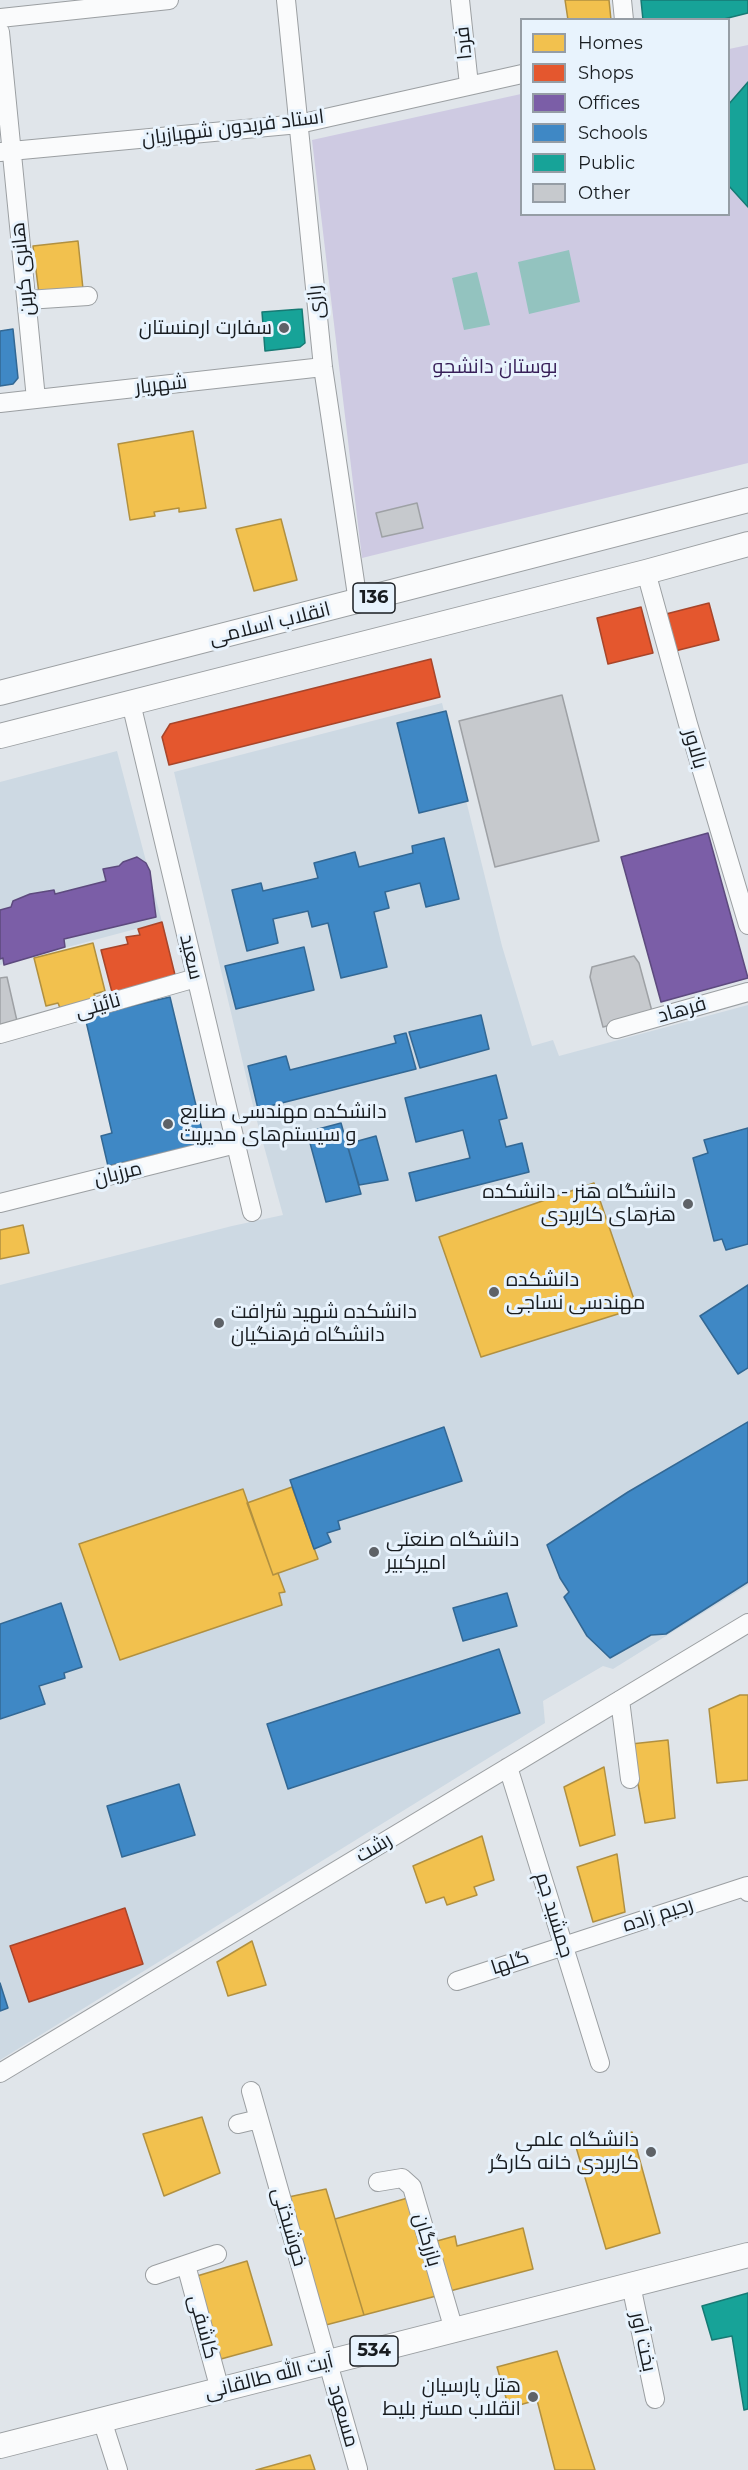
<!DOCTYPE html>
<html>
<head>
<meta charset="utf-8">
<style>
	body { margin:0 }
	#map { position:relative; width:748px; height:2470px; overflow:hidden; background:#e0e5ea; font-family:Montserrat,sans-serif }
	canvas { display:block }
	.legend { position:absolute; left:520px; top:18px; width:210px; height:198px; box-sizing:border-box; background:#e8f3fd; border:2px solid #959da5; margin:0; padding:8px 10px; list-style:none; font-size:18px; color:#181c20 }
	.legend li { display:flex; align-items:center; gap:12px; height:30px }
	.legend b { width:30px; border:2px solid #959da5 }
</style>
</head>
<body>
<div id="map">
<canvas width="748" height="2470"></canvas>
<ul class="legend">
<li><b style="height:16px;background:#f2c14e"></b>Homes</li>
<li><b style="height:16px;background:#e4572e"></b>Shops</li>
<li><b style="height:16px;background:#7b5ea7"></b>Offices</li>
<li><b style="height:16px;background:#3f88c5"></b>Schools</li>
<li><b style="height:16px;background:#17a398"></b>Public</li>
<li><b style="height:16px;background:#c6c9cd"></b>Other</li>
</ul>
</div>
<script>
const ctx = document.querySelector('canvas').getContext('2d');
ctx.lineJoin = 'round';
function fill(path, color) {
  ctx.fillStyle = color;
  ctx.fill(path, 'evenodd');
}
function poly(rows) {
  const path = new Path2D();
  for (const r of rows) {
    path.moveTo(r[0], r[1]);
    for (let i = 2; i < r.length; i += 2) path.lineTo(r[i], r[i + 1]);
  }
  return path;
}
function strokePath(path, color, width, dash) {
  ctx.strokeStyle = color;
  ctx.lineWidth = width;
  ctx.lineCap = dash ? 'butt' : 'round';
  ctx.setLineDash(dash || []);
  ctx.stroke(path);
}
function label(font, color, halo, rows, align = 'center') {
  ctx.font = font + ' Montserrat,Cairo,sans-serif';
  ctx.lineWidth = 6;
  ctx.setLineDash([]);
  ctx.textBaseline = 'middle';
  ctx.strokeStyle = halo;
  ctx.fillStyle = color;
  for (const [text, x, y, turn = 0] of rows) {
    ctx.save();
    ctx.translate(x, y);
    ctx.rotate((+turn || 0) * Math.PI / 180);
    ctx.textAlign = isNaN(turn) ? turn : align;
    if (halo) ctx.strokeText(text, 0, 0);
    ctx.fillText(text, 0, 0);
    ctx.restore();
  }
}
const built = poly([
	[442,703,502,946,532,1046,553,1040,559,1056,748,1005,748,1585,613,1669,603,1666,543,1701,545,1723,0,2060,0,1285,232,1226,283,1215,255,1114,174,772],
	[117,751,162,922,0,965,0,782]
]);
const green = poly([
	[748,45,748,463,362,558,312,140,521,94,522,214,728,214,729,49]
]);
const water = poly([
	[569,250,580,302,529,314,518,262],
	[477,272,490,325,464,330,452,278]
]);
const homes = poly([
	[565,0,609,0,611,20,568,20,565,0],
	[78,241,83,289,39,294,33,246,78,241],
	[193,431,206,508,179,512,179,508,154,512,155,516,130,520,118,444,193,431],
	[281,519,297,580,254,591,236,529,281,519],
	[93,943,105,991,94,994,96,999,60,1008,58,1003,46,1006,34,958,93,943],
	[594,1183,637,1308,481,1357,439,1237,594,1183],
	[23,1225,29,1253,0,1259,0,1230,23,1225],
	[292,1487,318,1559,273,1575,247,1503,292,1487],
	[243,1489,273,1575,278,1573,285,1592,279,1593,282,1605,120,1660,79,1544,243,1489],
	[740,1695,748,1695,748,1780,717,1783,709,1709,740,1695],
	[668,1740,675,1818,645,1823,631,1744,668,1740],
	[604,1767,615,1835,580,1846,564,1787,604,1767],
	[482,1836,494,1880,474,1887,477,1895,447,1905,444,1897,426,1903,413,1866,482,1836],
	[617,1854,625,1912,593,1922,577,1867,617,1854],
	[252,1941,266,1985,228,1996,217,1962,252,1941],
	[202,2117,220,2173,164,2196,143,2134,202,2117],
	[632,2132,660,2233,606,2249,576,2147,632,2132],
	[326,2189,364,2315,322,2326,284,2198,326,2189],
	[411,2197,440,2295,364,2315,335,2219,411,2197],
	[523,2228,533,2269,450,2291,437,2241,455,2236,457,2246,523,2228],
	[247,2261,272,2345,221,2359,197,2276,247,2261],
	[557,2351,595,2470,555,2470,537,2400,509,2408,497,2367,557,2351],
	[310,2455,315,2470,256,2470,310,2455]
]);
const shops = poly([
	[709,603,719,640,675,651,666,614,709,603],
	[641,607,653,653,608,664,597,618,641,607],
	[431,659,440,697,169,765,162,737,170,724,431,659],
	[162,922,176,979,113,996,101,950,128,944,126,937,140,935,138,929,162,922],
	[125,1908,143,1964,29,2002,10,1946,125,1908]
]);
const offices = poly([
	[708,833,748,978,661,1002,621,857,708,833],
	[137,857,146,863,150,871,156,917,64,939,65,947,4,965,3,958,0,959,0,910,11,907,13,901,30,894,54,890,55,894,106,881,103,869,119,866,123,862,137,857]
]);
const schools = poly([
	[13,329,18,378,13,384,0,386,0,331,13,329],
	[446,711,468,801,419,813,397,723,446,711],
	[444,838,459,899,426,907,420,883,385,892,389,908,374,912,387,967,341,978,328,923,312,927,308,911,273,919,278,943,247,951,232,890,261,883,263,891,318,878,314,863,355,852,359,867,413,853,412,846,444,838],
	[304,947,314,990,236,1009,225,966,304,947],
	[170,997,205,1143,108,1166,101,1136,112,1133,85,1017,170,997],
	[481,1015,489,1049,420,1068,409,1032,481,1015],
	[406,1033,416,1069,258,1109,248,1066,286,1056,290,1070,396,1043,394,1036,406,1033],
	[496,1075,507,1118,499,1120,506,1147,522,1143,529,1172,416,1201,409,1173,470,1158,463,1130,416,1142,405,1098,496,1075],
	[341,1123,361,1194,326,1202,307,1132,341,1123],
	[748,1128,748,1244,726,1250,722,1239,714,1241,693,1158,708,1153,704,1140,748,1128],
	[376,1136,388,1180,359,1185,347,1144,376,1136],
	[748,1285,748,1368,738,1374,700,1316,748,1285],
	[748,1422,748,1582,666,1634,651,1635,610,1658,587,1636,564,1597,569,1592,560,1578,547,1545,628,1492,748,1422],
	[444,1427,462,1481,338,1521,340,1529,327,1533,331,1542,314,1549,290,1480,444,1427],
	[507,1593,517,1626,463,1641,453,1608,507,1593],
	[61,1603,82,1667,64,1673,65,1678,39,1686,45,1704,0,1719,0,1624,61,1603],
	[499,1649,520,1713,288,1789,267,1724,499,1649],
	[179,1784,195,1835,122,1857,107,1806,179,1784],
	[0,1983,8,2008,0,2011,0,1983]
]);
const public = poly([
	[641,0,748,0,748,13,720,20,643,20,641,0],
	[748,82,748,207,728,185,728,105,748,82],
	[302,309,305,343,300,347,265,351,262,312,302,309],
	[748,2293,748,2409,744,2410,732,2336,712,2340,702,2306,748,2293]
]);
const building = poly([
	[417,503,423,528,382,537,376,513,417,503],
	[562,695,599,841,495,867,459,721,562,695],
	[634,956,639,963,653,1015,603,1027,590,977,592,967,634,956],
	[7,977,17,1021,0,1025,0,978,7,977]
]);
const minor = poly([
	[286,0,323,367,358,602],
	[460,0,469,85],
	[622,0,624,20],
	[0,18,169,0],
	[0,32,36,399],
	[0,152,299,124,522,74],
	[27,300,88,296],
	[0,403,323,367],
	[646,572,688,724,748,925],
	[131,703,252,1212],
	[616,1029,748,992],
	[0,1034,196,978],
	[0,1203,236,1144],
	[620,1700,630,1779],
	[508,1767,600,2063],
	[457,1981,747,1886,748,1892],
	[0,2073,748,1623],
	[251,2091,358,2469],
	[238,2124,259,2119],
	[378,2182,402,2178,412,2187,454,2330],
	[186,2265,220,2390],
	[155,2275,217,2254],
	[631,2285,655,2399],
	[102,2420,118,2470]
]);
const major = poly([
	[0,693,748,500],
	[0,736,646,572,748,544],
	[0,2446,748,2255]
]);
const markers = [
	[284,328,6,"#5e6267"],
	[168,1124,6,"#5e6267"],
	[688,1204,6,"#5e6267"],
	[494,1292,6,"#5e6267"],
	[219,1323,6,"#5e6267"],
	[374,1552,6,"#5e6267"],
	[651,2152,6,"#5e6267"],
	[533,2397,6,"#5e6267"]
];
const shields = [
	[374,598,42],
	[374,2351,48]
];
const shieldNames = [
	["136",374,598],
	["534",374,2351]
];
const streetNames = [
	["فردا",464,43,-96],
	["استاد فریدون شهبازیان",233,128,-7],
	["هانری کربن",23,269,-96],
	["رازی",316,302,-96],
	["شهریار",161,385,-6],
	["انقلاب اسلامی",270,624,-14],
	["بالاور",695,749,74],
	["سعید",191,957,77],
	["نائینی",98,1006,-16],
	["فرهاد",682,1010,-16],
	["مرزبان",118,1174,-14],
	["رشت",374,1848,-31],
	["جمشید جم",554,1915,73],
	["رحیم زاده",658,1915,-18],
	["گلها",510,1963,-18],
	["خوشبختی",289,2227,74],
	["بازرگان",427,2240,74],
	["کاشفی",203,2327,75],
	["بخت آور",643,2342,78],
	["آیت الله طالقانی",269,2377,-14],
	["مسعود",343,2416,74]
];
const poiNames = [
	["سفارت ارمنستان",272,328],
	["دانشکده مهندسی صنایع",180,1112,"left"],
	["و سیستم‌های مدیریت",180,1135,"left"],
	["دانشگاه هنر - دانشکده",676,1192],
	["هنرهای کاربردی",676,1215],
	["دانشکده",506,1280,"left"],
	["مهندسی نساجی",506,1303,"left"],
	["دانشکده شهید شرافت",231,1312,"left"],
	["دانشگاه فرهنگیان",231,1335,"left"],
	["دانشگاه صنعتی",386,1540,"left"],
	["امیرکبیر",386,1563,"left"],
	["دانشگاه علمی",639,2140],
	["کاربردی خانه کارگر",639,2163],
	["هتل پارسیان",521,2386],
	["انقلاب مستر بلیط",521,2409]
];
const parkNames = [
	["بوستان دانشجو",495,367]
];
fill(built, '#cdd9e3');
fill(green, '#cecae2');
fill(water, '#93c3bf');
fill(homes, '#f2c14e');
strokePath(homes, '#b19040', 1.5);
fill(shops, '#e4572e');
strokePath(shops, '#a7452a', 1.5);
fill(offices, '#7b5ea7');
strokePath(offices, '#5d4a7e', 1.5);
fill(schools, '#3f88c5');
strokePath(schools, '#336894', 1.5);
fill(public, '#17a398');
strokePath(public, '#177a74', 1.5);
fill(building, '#c6c9cd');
strokePath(building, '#9ea1a5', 1.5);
strokePath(minor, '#9b9fa2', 20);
strokePath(major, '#9b9fa2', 26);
strokePath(minor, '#fafbfc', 18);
strokePath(major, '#fafbfc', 24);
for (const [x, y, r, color] of markers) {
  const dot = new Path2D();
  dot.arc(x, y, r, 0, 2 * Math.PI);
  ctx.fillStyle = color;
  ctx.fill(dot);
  strokePath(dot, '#e8f3fd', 2);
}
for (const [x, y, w] of shields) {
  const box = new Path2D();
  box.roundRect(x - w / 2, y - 15, w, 30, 4.5);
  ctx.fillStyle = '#e8f3fd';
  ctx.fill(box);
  strokePath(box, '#181c20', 1.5);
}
label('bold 18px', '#181c20', null, shieldNames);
label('20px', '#181c20', '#e8f3fd', streetNames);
label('20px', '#181c20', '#e8f3fd', poiNames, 'right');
label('20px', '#371f58', '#e8f3fd', parkNames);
</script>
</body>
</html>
